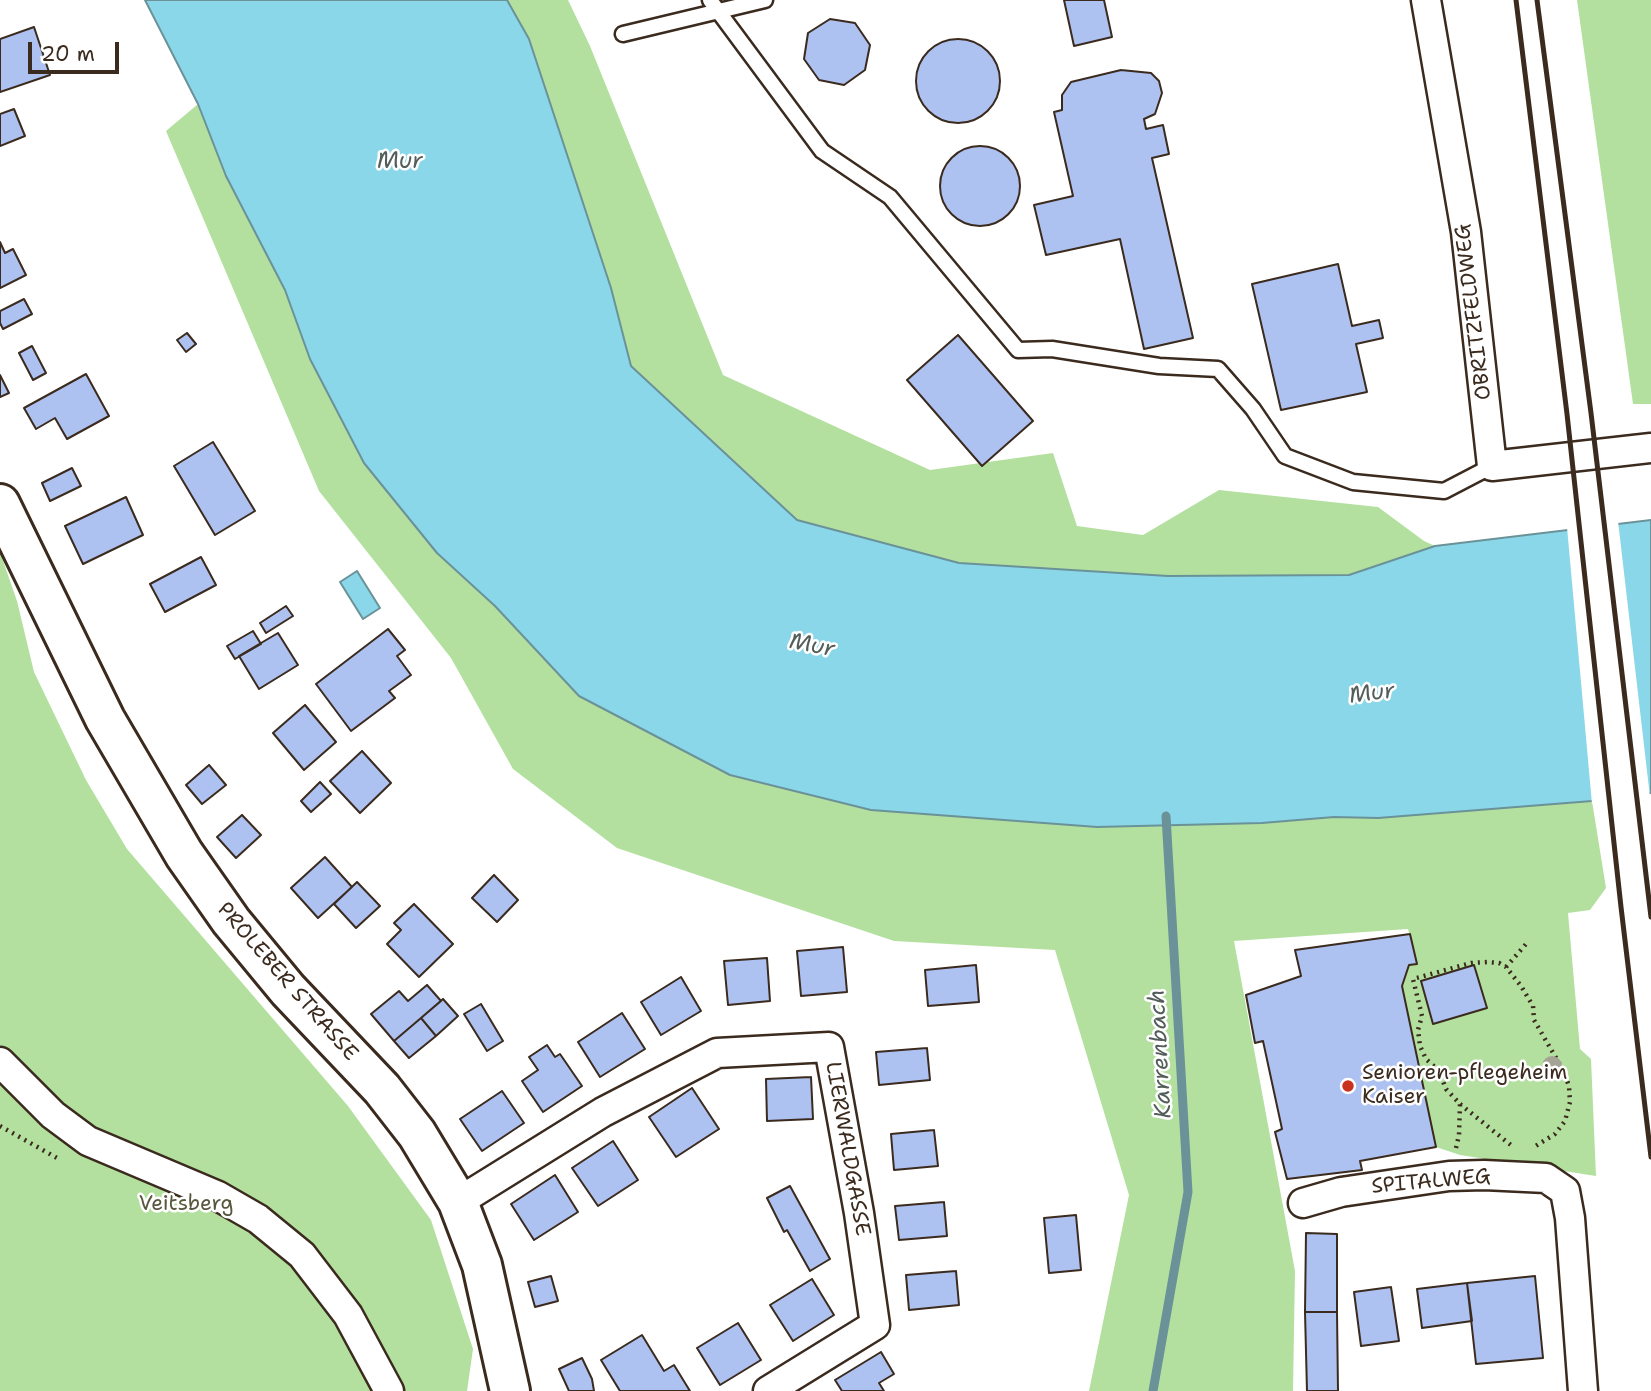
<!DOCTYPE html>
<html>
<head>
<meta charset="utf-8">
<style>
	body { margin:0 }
	#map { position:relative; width:1651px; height:1391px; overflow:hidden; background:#fff; font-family:"Shantell Sans",sans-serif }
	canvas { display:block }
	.scale { position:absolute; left:28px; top:42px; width:91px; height:32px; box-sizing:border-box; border:4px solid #3b2a1e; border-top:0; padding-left:9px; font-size:21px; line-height:24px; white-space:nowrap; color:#3b2a1e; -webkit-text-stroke:5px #fff; paint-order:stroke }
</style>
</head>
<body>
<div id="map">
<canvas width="1651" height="1391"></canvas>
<div class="scale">20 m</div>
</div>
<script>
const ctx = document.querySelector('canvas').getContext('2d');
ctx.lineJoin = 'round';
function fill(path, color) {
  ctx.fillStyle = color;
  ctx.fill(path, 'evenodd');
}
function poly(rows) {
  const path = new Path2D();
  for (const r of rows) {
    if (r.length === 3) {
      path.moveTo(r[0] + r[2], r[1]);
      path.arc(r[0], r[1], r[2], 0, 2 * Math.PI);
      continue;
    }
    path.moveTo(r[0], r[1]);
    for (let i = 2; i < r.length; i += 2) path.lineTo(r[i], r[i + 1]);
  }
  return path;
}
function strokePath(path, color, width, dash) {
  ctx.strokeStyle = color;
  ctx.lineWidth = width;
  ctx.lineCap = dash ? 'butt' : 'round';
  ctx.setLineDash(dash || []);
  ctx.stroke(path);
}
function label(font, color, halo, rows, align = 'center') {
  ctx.font = font + ' "Shantell Sans",sans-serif';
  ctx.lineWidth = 5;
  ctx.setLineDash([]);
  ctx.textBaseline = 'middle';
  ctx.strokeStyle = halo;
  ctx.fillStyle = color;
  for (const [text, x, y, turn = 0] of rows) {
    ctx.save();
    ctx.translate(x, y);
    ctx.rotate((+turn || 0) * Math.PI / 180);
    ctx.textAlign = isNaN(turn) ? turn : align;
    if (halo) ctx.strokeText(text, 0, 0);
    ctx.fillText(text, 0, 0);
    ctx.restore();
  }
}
const green = poly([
	[507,0,568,0,590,46,723,375,930,470,1053,453,1077,526,1143,535,1219,490,1378,507,1424,541,1435,546,1349,575,1168,576,959,563,797,520,631,366,611,288,529,39],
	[1577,0,1651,0,1651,404,1633,404],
	[198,104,226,176,285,290,310,359,364,463,437,553,495,606,579,696,730,775,871,810,1097,827,1262,823,1334,817,1378,818,1592,801,1606,888,1590,910,1568,913,1580,1049,1591,1059,1596,1176,1460,1155,1436,1147,1402,986,1409,965,1417,963,1408,929,1234,941,1295,1271,1293,1391,1089,1391,1129,1195,1055,950,894,941,617,848,513,769,451,658,319,491,166,131],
	[0,552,17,601,34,672,86,780,127,849,348,1106,431,1220,473,1349,467,1391,0,1391]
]);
const water = poly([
	[145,0,507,0,529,39,611,288,631,366,797,520,959,563,1168,576,1349,575,1435,546,1651,520,1651,793,1592,801,1378,818,1334,817,1262,823,1097,827,871,810,730,775,579,696,495,606,437,553,364,463,310,359,285,290,226,176,198,104,145,0],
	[357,571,380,608,363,619,340,582,357,571]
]);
const pier = poly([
	[1618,521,1650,797,1592,804,1567,527]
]);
const stream = poly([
	[1153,1391,1188,1192,1166,816]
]);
const building = poly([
	[1064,0,1104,0,1112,37,1074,46,1064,0],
	[830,19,855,23,870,45,865,70,844,85,819,80,804,59,808,33,830,19],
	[34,27,50,75,0,92,0,39,34,27],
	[958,81,42],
	[1121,70,1151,73,1159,81,1162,93,1155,114,1144,119,1146,129,1163,125,1169,154,1152,158,1193,338,1144,349,1120,239,1046,255,1034,205,1073,196,1054,112,1062,110,1062,95,1071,82,1121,70],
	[14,109,25,136,0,146,0,114,14,109],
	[980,186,40],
	[0,242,5,253,13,249,26,275,0,288,0,242],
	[1338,264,1352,326,1379,320,1383,338,1356,344,1367,392,1281,410,1252,284,1338,264],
	[24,299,32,314,3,329,0,323,0,311,24,299],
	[187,333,196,344,186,352,177,340,187,333],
	[958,335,1033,421,982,466,907,380,958,335],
	[32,346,46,373,33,380,19,353,32,346],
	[86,374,109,416,67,439,55,418,36,429,24,408,86,374],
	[0,375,9,393,0,397,0,375],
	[213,442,255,511,215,535,174,466,213,442],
	[72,468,81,486,50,501,42,483,72,468],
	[126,497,143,535,83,564,65,526,126,497],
	[201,557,216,585,165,612,150,584,201,557],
	[286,606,293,616,266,633,260,623,286,606],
	[388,629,405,650,397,656,411,675,389,691,395,698,351,731,316,684,388,629],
	[253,631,261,644,235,659,227,646,253,631],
	[278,633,298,665,259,689,239,656,278,633],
	[305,705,336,742,304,770,273,733,305,705],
	[362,751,391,783,360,813,330,781,362,751],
	[209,765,226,785,202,804,186,785,209,765],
	[320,782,331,794,311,812,301,801,320,782],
	[242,815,261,835,236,858,217,837,242,815],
	[325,857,352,887,318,918,291,888,325,857],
	[494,875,518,900,497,922,472,898,494,875],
	[357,882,380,906,356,928,334,904,357,882],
	[414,904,453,944,419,977,387,944,401,930,394,923,414,904],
	[1410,934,1417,964,1409,965,1402,986,1436,1147,1360,1161,1362,1170,1287,1179,1275,1132,1282,1129,1263,1041,1255,1043,1246,995,1301,976,1295,950,1410,934],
	[843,947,847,992,801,996,797,951,843,947],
	[767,958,770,1001,728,1005,724,961,767,958],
	[976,965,979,1002,928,1006,925,970,976,965],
	[1474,965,1487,1008,1433,1024,1421,981,1474,965],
	[681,977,701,1011,661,1035,641,1002,681,977],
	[427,985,441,1001,394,1041,371,1014,399,991,408,1001,427,985],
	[443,999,458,1016,436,1036,421,1018,443,999],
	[481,1004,503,1041,487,1051,464,1014,481,1004],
	[622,1013,645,1049,600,1077,578,1042,622,1013],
	[421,1018,436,1036,409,1058,394,1041,421,1018],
	[547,1045,555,1057,560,1054,582,1086,543,1112,522,1081,538,1070,529,1057,547,1045],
	[927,1048,930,1080,879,1085,876,1052,927,1048],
	[811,1077,813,1119,767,1121,766,1079,811,1077],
	[692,1088,719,1129,676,1157,649,1117,692,1088],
	[502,1091,524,1123,482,1151,460,1119,502,1091],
	[934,1130,938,1166,894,1170,891,1134,934,1130],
	[613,1141,638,1180,598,1206,572,1168,613,1141],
	[555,1175,578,1212,534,1240,511,1204,555,1175],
	[790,1186,830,1259,810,1271,787,1230,784,1232,767,1198,790,1186],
	[944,1202,947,1236,899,1240,895,1206,944,1202],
	[1076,1215,1081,1270,1049,1273,1044,1218,1076,1215],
	[1306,1233,1337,1234,1337,1312,1305,1312,1306,1233],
	[956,1271,959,1305,909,1310,906,1275,956,1271],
	[551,1276,558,1301,535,1307,528,1282,551,1276],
	[1535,1276,1543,1358,1476,1364,1467,1283,1535,1276],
	[812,1279,834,1315,793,1341,770,1305,812,1279],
	[1467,1283,1472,1321,1422,1328,1417,1289,1467,1283],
	[1391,1287,1399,1341,1361,1346,1354,1292,1391,1287],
	[1305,1312,1337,1312,1338,1391,1307,1391,1305,1312],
	[738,1323,761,1360,720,1385,697,1348,738,1323],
	[642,1335,664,1371,674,1365,690,1391,620,1391,601,1360,642,1335],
	[881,1352,894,1374,879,1383,884,1391,842,1391,835,1380,881,1352],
	[582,1358,592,1379,594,1391,569,1391,559,1369,582,1358]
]);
const path = poly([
	[1506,967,1526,944],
	[1460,1104,1512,1146],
	[0,1126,57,1158],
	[1456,1148,1459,1135,1460,1104,1446,1089,1439,1071,1426,1059,1420,1046,1418,1030,1422,1016,1413,979,1471,963,1487,962,1499,963,1506,967,1521,986,1533,1006,1534,1020,1563,1070,1569,1086,1570,1102,1565,1121,1555,1134,1534,1147]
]);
const service = poly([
	[710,0,822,151,890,197,1018,350,1052,349,1159,366,1218,369,1253,409,1285,456,1353,482,1444,491,1492,466],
	[623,34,765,0]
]);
const minor = poly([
	[1426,0,1466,232,1492,466,1651,448],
	[0,1062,53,1115,88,1141,218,1196,258,1219,302,1255,348,1315,389,1391],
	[458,1202,603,1112,717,1053,829,1047,859,1213,875,1325,768,1391],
	[1303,1203,1341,1192,1449,1176,1484,1175,1546,1178,1565,1191,1570,1218,1583,1391]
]);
const secondary = poly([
	[0,504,105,719,184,854,231,921,288,990,382,1089,417,1134,458,1202,482,1265,510,1391]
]);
const rail = poly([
	[1516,0,1567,414,1621,907,1651,1157],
	[1537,0,1591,413,1651,917]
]);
const trees = [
	[1552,1066]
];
const markers = [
	[1348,1086,7,"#c8321e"]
];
const streetNames = [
	["OBRITZFELDWEG",1474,312,-97],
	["PROLEBER STRASSE",287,982,49],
	["LIERWALDGASSE",847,1149,80],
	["SPITALWEG",1431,1182,-5]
];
const poiNames = [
	["Senioren-pflegeheim",1362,1074],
	["Kaiser",1362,1098]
];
const parkNames = [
	["Veitsberg",186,1205]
];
const waterNames = [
	["Mur",400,162],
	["Mur",812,646,11],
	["Mur",1372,694,-7],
	["Karrenbach",1161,1054,-93]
];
fill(green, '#b3e09f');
fill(water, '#8ad7e9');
strokePath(water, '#6a9298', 2);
fill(pier, '#fff');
strokePath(stream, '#6a9298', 9);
fill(building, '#aec2f1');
strokePath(building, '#3b2a1e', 2);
strokePath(service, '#3b2a1e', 19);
strokePath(minor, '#3b2a1e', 33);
strokePath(secondary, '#3b2a1e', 44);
strokePath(path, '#3b2a1e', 4.5, [2, 5]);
strokePath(service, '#fff', 14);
strokePath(minor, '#fff', 28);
strokePath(secondary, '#fff', 38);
strokePath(rail, '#3b2a1e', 5);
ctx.fillStyle = '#a4a395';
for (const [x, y] of trees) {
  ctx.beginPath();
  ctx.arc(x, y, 10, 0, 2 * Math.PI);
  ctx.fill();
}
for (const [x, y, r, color] of markers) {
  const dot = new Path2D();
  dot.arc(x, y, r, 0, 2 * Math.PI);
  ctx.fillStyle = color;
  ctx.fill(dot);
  strokePath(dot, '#fff', 2.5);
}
label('21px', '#3b2a1e', '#fff', streetNames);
label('21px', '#3b2a1e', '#fff', poiNames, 'left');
label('21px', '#59583e', '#fff', parkNames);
label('italic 23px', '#535e5b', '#fff', waterNames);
</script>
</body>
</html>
